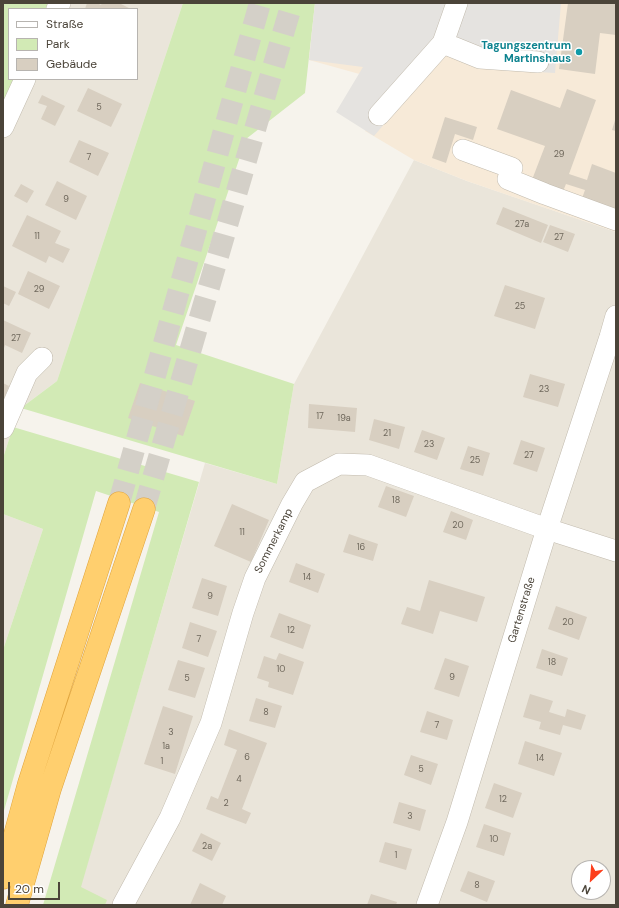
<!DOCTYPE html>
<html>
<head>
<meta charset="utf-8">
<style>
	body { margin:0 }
	#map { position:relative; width:619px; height:908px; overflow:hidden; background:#f6f3ec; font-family:"DM Sans",sans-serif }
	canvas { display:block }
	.frame { position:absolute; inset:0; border:4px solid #4b4439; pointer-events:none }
	.legend { position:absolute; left:8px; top:8px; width:130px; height:72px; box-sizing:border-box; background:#fff; border:1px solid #b7b4b0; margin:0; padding:5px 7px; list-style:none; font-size:12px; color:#4b4439 }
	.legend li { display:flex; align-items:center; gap:8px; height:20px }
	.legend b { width:20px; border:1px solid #b7b4b0 }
	.north { position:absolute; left:571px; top:860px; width:40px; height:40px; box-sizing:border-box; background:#fff; border:1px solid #b7b4b0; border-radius:50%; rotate:206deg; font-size:11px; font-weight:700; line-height:16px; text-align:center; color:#4b4439 }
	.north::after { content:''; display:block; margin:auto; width:14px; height:18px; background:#fc3f1d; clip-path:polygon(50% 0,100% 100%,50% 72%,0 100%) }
	.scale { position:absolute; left:8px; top:882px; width:52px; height:18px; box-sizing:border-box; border:2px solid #4b4439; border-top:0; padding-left:5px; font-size:12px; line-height:14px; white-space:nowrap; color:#4b4439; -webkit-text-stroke:3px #fff; paint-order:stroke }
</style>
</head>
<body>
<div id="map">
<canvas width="619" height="908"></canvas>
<div class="frame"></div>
<ul class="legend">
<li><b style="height:5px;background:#fff"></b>Straße</li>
<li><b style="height:11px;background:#d2eab5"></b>Park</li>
<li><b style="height:11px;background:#d8cfc1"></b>Gebäude</li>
</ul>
<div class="north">N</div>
<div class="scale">20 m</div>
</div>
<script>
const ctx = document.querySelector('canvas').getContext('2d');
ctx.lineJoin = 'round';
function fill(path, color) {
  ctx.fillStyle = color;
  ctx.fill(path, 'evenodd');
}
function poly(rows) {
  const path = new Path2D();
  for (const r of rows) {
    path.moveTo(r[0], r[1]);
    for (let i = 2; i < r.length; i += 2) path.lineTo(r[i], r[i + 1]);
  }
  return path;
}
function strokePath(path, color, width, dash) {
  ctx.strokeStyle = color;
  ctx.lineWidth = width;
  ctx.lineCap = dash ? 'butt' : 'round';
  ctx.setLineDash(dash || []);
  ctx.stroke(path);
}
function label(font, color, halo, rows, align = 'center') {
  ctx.font = font + ' "DM Sans",sans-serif';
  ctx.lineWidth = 3;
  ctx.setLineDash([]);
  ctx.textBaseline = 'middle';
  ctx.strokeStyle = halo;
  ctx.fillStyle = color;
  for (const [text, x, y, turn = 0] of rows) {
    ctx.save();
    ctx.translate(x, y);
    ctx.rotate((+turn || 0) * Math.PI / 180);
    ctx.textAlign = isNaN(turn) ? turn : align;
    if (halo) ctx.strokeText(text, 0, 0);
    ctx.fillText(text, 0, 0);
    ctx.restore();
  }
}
const residential = poly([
	[49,3,183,3,57,381,21,408,13,427,3,458,3,102,14,79,137,79,137,9,46,9],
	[414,160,467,181,616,232,616,905,105,905,106,900,80,888,205,463,277,484,294,384],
	[579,868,603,868,603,892,579,892],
	[3,514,43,529,3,650]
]);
const commercial = poly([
	[315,3,616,3,616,232,467,181,414,160,365,131,397,94,363,75,309,60]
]);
const green = poly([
	[3,3,49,3,46,9,9,9,9,79,14,79,3,102],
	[183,3,315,3,305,93,246,139,176,345,294,384,277,484,21,408,57,381],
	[13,427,199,482,81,887,107,900,105,905,43,905,159,512,96,491,3,814,3,650,43,529,3,514,3,458]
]);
const parking = poly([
	[315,3,561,3,555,73,485,69,445,52,374,136,336,112,363,67,309,60]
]);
const building = poly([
	[87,3,97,3,101,5,102,3,119,3,131,9,85,9],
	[568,3,616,3,616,35,600,33,595,74,559,69],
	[88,88,122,104,111,127,77,111],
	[567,89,596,100,569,174,587,180,592,164,616,173,616,212,580,204,585,190,566,184,561,196,530,185,545,146,497,129,511,90,560,108],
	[42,95,65,106,55,126,41,119,47,106,38,103],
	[445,117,477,127,473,140,455,134,446,163,432,158],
	[616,117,616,131,612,130],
	[79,140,109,153,98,176,69,162],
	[57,181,87,196,76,220,45,205],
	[21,184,34,191,27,203,14,196],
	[503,207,548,225,541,243,496,224],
	[27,215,61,231,55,243,70,249,63,263,49,256,46,263,12,246],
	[550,225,575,234,568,252,543,242],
	[28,271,60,286,49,309,18,294],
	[505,285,545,298,535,329,494,316],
	[3,286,16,292,9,306,3,303],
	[3,320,31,333,22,353,5,345,3,351],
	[530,374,565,384,558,407,523,397],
	[3,383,9,386,3,401],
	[140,383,195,401,183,436,128,418],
	[309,404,357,408,355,432,308,428],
	[374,419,405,427,399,449,369,440],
	[422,430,445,438,437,460,414,452],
	[521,440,545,448,537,472,513,464],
	[468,446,490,453,483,476,460,469],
	[386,486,414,496,406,517,378,507],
	[232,504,269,520,251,562,214,546],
	[451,511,473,520,466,540,443,532],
	[349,534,378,544,373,561,343,552],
	[296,563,325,574,318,593,289,582],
	[202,578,227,586,218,616,192,608],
	[429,580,485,597,477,622,440,611,433,634,401,624,407,607,420,611],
	[556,606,587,617,579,640,548,629],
	[279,613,311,625,303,649,270,637],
	[190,622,217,631,208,657,182,648],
	[542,649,568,658,562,676,536,668],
	[279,653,304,662,293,695,268,687,269,682,257,678,264,656,276,660],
	[445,658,469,666,459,697,434,689],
	[178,660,205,668,195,698,168,690],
	[530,694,553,701,549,712,565,717,567,709,586,715,581,730,563,725,560,735,539,729,541,722,523,717],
	[256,698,282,706,275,728,249,721],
	[163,706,193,716,175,774,144,764],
	[427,711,453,720,447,740,420,732],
	[229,729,267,743,242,809,251,813,246,824,206,809,211,796,218,799,237,750,224,745],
	[525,741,562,753,554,776,518,764],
	[411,755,438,764,431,785,404,775],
	[494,783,522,793,513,818,485,808],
	[399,802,426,810,420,831,393,823],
	[484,824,511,833,504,856,476,847],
	[201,833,221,843,212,861,192,851],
	[385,842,412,849,406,870,379,862],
	[468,871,495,881,487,902,460,891],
	[200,883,226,896,222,905,190,905],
	[371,894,397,902,396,905,367,905]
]);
const highwayTunnel = poly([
	[119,503,260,3],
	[144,509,292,3]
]);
const minor = poly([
	[57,9,60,3],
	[443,43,480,58,538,62],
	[379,115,443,43,457,3],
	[3,127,25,79],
	[463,150,512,168,508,179,545,194,616,220],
	[3,428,27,373,42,358],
	[123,905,170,818,211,723,243,613,255,578,292,504,305,482,339,464,368,465,547,529,616,551],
	[427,905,457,822,547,529,610,337,616,316]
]);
const highway = poly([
	[3,878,29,783,119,503],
	[17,905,50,789,144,509]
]);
const markers = [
	[579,52,4,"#0f9aa8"]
];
const numberNames = [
	["5",99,108],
	["29",559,155],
	["7",89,158],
	["9",66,200],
	["27a",522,225],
	["11",37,237],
	["27",559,238],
	["29",39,290],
	["25",520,307],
	["27",16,339],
	["23",544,390],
	["17",320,417],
	["19a",344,419],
	["21",387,434],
	["23",429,445],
	["27",529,456],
	["25",475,461],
	["18",396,501],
	["20",458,526],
	["11",242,533],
	["16",361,548],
	["14",307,578],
	["9",210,597],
	["20",568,623],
	["12",291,631],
	["7",199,640],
	["18",552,663],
	["10",281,670],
	["9",452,678],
	["5",187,679],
	["8",266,713],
	["7",437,726],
	["3",171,733],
	["1a",166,747],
	["6",247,758],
	["14",540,759],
	["1",162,762],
	["5",421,770],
	["4",239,780],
	["12",503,800],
	["2",226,804],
	["3",410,817],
	["10",494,840],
	["2a",207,847],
	["1",396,856],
	["8",477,886]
];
const cultureNames = [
	["Tagungszentrum",571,46],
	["Martinshaus",571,59]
];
const streetNames = [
	["Sommerkamp",274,541,-63],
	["Gartenstraße",522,610,-73]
];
fill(residential, '#eae5da');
fill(commercial, '#f7ead8');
fill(green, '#d2eab5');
fill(parking, '#e5e3e0');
fill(building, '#d8cfc1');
strokePath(highwayTunnel, '#d4d0c8', 22, [22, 11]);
strokePath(minor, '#c2bbae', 22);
strokePath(highway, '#e0a43c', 23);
strokePath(minor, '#fff', 21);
strokePath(highway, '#ffcf6e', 22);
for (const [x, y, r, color] of markers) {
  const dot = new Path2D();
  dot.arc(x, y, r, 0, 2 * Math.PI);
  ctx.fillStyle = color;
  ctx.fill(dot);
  strokePath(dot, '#fff', 1.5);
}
label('9px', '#6e675b', null, numberNames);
label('bold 11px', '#0d838f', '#fff', cultureNames, 'right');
label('11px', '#4b4439', '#fff', streetNames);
</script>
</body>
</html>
